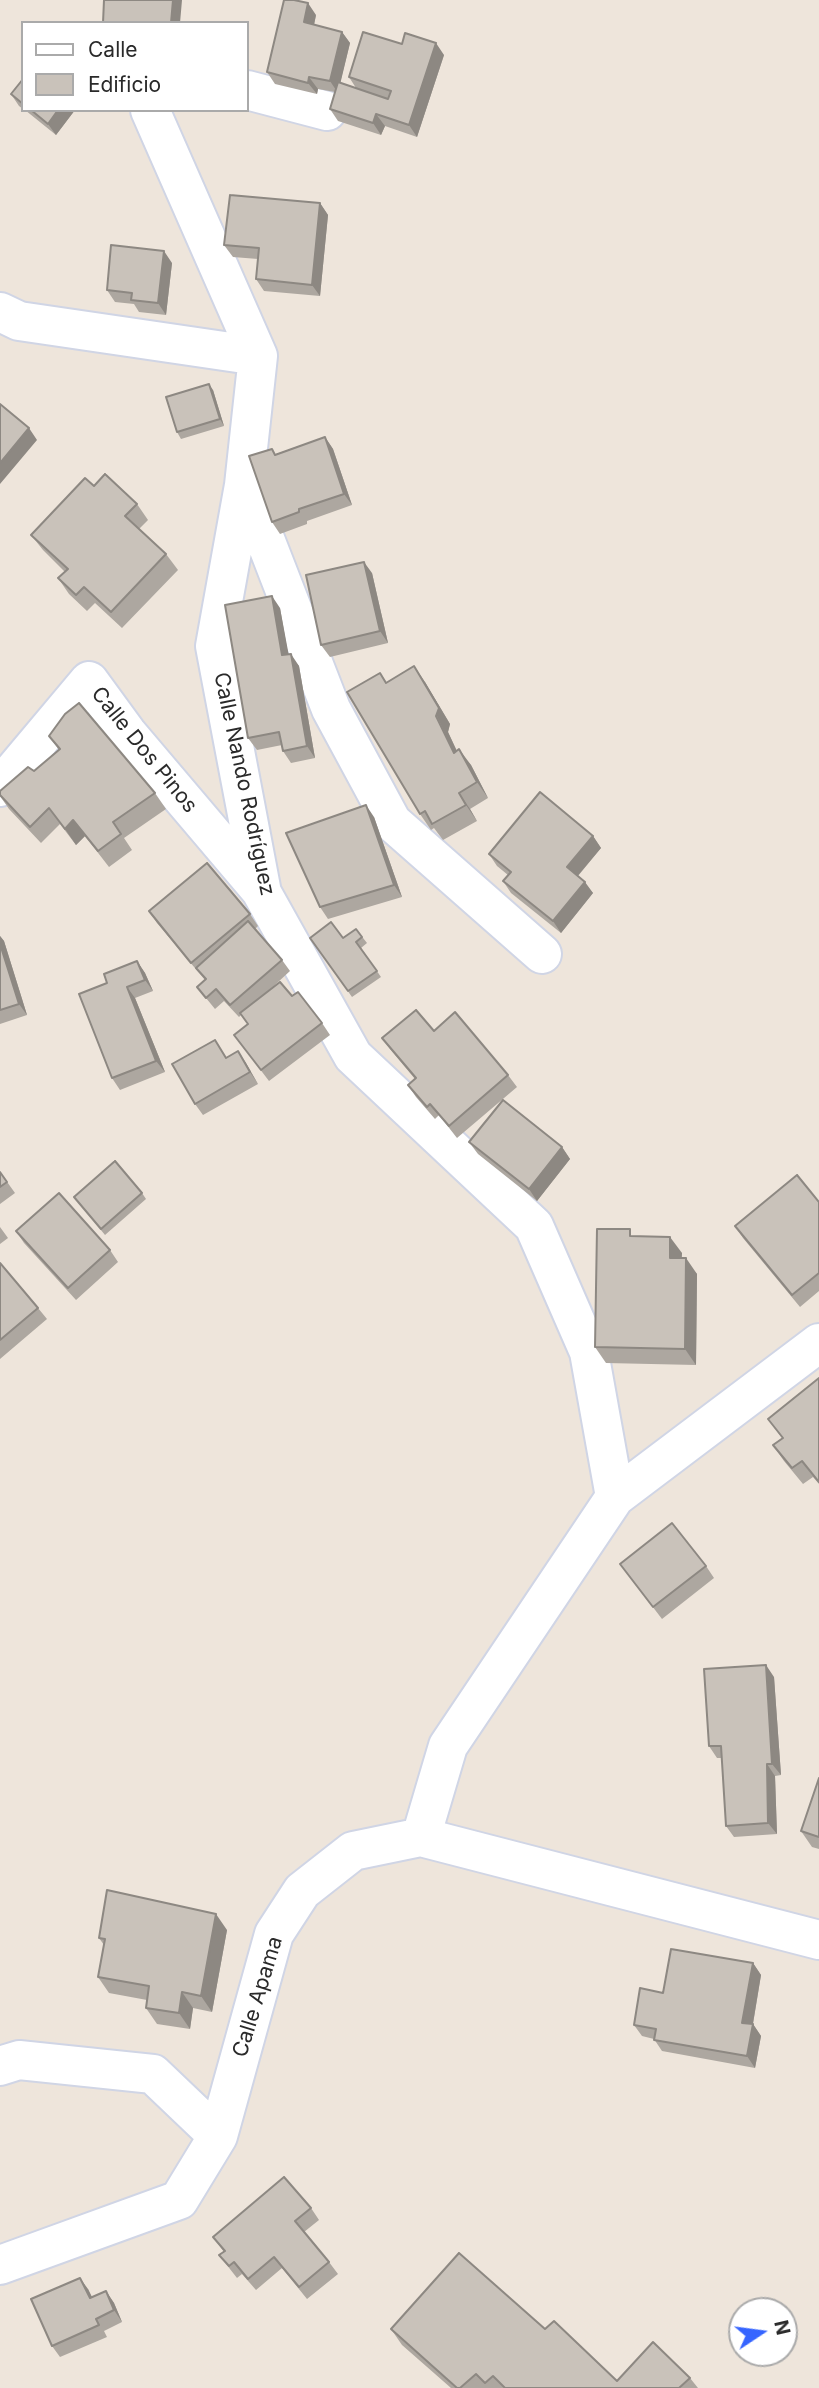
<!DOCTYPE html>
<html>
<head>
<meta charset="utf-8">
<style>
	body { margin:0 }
	#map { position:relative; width:819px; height:2388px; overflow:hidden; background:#eee5db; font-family:Inter,sans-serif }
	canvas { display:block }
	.legend { position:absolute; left:21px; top:21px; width:228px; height:91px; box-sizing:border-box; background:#fff; border:2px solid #aaa; margin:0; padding:9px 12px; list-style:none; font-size:21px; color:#2a2a2a }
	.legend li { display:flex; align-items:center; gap:14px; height:35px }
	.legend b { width:35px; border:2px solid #aaa }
	.north { position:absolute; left:728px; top:2297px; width:70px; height:70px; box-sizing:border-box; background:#fff; border:2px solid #aaa; border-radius:50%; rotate:77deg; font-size:19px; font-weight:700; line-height:28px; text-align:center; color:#2a2a2a }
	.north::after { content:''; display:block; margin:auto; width:24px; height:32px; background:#3665ff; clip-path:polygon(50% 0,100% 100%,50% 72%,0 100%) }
</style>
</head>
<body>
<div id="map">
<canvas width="819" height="2388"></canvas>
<ul class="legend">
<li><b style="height:9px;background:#fff"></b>Calle</li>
<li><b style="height:19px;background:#c9c2ba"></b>Edificio</li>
</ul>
<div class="north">N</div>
</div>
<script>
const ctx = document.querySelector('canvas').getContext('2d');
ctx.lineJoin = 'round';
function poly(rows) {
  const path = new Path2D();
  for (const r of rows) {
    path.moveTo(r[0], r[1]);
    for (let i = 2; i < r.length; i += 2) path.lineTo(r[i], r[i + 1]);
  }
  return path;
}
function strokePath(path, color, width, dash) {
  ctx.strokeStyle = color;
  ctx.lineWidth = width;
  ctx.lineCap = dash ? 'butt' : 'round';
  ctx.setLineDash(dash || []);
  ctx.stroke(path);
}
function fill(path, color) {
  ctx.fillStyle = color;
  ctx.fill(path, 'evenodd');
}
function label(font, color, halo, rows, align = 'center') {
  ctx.font = font + ' Inter,sans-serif';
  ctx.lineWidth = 5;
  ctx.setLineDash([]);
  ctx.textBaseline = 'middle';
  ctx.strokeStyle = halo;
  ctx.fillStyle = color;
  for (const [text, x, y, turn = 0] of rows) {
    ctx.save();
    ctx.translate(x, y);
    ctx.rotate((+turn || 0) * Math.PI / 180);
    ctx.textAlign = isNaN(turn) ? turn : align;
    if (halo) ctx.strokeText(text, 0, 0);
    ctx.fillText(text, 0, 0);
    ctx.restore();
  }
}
const street = poly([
	[247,90,327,111],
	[150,110,258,356,244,485,215,646,262,893,353,1056,534,1226,589,1352,615,1497],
	[0,312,19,321,258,356],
	[244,485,331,709,392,822,542,954],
	[0,787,89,681,127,733,261,891],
	[421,1837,448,1746,615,1497,819,1343],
	[0,2066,19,2060,153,2074,218,2136],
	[0,2265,179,2200,218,2136,274,1934,302,1891,353,1851,421,1837,819,1940]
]);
const wall = poly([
	[316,15,314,25,342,32,350,43,340,83,356,88,349,77,402,44,444,55,417,137,385,126,381,135,338,121,330,109,335,92,318,89,317,94,275,84,267,72],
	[23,79,23,109,19,106,11,94],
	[25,110,75,110,56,135],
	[320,203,328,215,320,296,264,291,256,279,258,259,233,257,224,245],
	[172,263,166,315,139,312,134,304,115,302,107,290],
	[213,390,224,426,181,439,177,432],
	[325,437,333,449,352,505,307,521,307,524,280,534,272,522,276,454],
	[94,486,137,504,148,520,139,529,166,554,178,570,122,628,95,603,87,611,69,594,58,578,65,572,43,550,31,535],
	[372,573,388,643,330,657,321,645],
	[280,608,288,654,299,666,315,758,291,763,283,751,282,745,257,750,248,738],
	[380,673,387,683,425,682,450,724,448,732,457,751,471,765,488,798,470,809,477,821,443,840,434,828,431,830,420,814],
	[49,736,155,793,166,809,124,838,132,850,109,867,85,836,76,845,60,824,41,843,9,809,0,796,34,771,59,750],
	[374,817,402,897,328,919,320,907],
	[593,836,601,848,578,876,593,893,561,933,511,893,503,881,508,875,497,866,489,854],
	[149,911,250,914,258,926,255,929,282,960,290,971,264,995,292,996,322,1023,330,1035,269,1081,234,1035,248,1024,242,1014,239,1017,224,1001,215,1009,197,987,205,980,157,923],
	[356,929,367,943,361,948,381,977,352,997,310,938,343,938],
	[0,936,4,941,27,1015,0,1024],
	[137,961,145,973,153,991,135,998,165,1072,120,1090,112,1078,107,983],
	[434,1031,508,1075,517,1087,457,1138,439,1115,435,1119,416,1097,408,1085,415,1079,390,1049,382,1038],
	[238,1051,258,1084,203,1115,195,1104,227,1058],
	[469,1142,562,1147,570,1159,537,1201,478,1154],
	[0,1172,15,1193,0,1204],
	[142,1193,146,1199,105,1235,74,1197],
	[819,1202,819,1291,800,1307,743,1238,735,1226],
	[0,1227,8,1238,0,1244],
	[16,1231,110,1250,118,1262,76,1300,24,1243],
	[635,1236,682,1253,681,1258,697,1274,696,1365,606,1363,595,1347],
	[0,1263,38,1308,47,1319,0,1359],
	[819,1378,819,1484,813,1477,803,1484,784,1461,773,1445,782,1438,768,1419],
	[620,1564,706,1566,714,1578,662,1619],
	[774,1677,781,1775,775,1776,777,1834,734,1837,726,1826,722,1758,717,1758,709,1746],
	[819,1778,819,1849,812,1847,801,1831],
	[227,1930,212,2012,193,2008,190,2029,157,2024,146,2008,147,2000,109,1993,98,1977,104,1945,99,1938],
	[753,1963,761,1975,753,2024,761,2036,755,2068,662,2051,654,2039,642,2036,634,2025,663,1993],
	[311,2208,319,2220,304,2232,329,2262,338,2274,307,2299,282,2268,256,2290,242,2274,237,2278,219,2255,224,2252,213,2237],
	[88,2289,92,2297,106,2291,114,2303,122,2322,104,2331,107,2337,60,2357,52,2346],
	[391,2329,545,2329,617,2381,690,2378,698,2388,451,2388,402,2345]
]);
const shadedWall = poly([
	[173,0,182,0,180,23,171,23],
	[308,3,316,15,312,34,304,22],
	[342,32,350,43,338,93,330,81],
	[436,43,444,55,417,137,409,125],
	[309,77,318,89,317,94,308,83],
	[58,110,75,110,56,135,48,124],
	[376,114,385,126,381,135,373,123],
	[320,203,328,215,320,296,312,285],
	[164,251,172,263,166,315,158,303],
	[209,384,213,390,224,426,220,419],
	[29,428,37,440,0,484,0,463],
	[325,437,333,449,352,505,344,494],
	[364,562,372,573,388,643,380,631],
	[272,596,280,608,291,667,282,655],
	[291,654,299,666,315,758,307,746],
	[414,666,425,682,450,724,448,732,465,769,454,753],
	[459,749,471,765,488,798,477,782],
	[459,793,470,809,477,821,466,805],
	[366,805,374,817,402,897,394,885],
	[73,820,85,836,76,845,65,829],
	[593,836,601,848,575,879,567,867],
	[585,882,593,893,561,933,553,921],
	[0,936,4,941,27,1015,19,1004,0,944],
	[137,961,145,973,153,991,145,980],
	[127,987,135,998,165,1072,156,1061],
	[238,1051,246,1063,258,1084,250,1072],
	[562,1147,570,1159,537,1201,529,1189],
	[670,1237,682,1253,681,1273,670,1258],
	[686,1258,697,1274,696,1365,685,1349],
	[766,1665,774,1677,781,1775,772,1764],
	[767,1764,775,1776,777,1834,768,1823],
	[216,1914,227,1930,212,2012,201,1996],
	[753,1963,761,1975,751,2035,742,2023],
	[182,1992,193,2008,190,2029,179,2013],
	[753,2024,761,2036,755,2068,747,2056],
	[80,2278,88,2289,98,2310,90,2298],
	[106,2291,114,2303,122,2322,114,2310]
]);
const building = poly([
	[104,0,173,0,171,23,103,23,104,0],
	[284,0,294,0,308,3,304,22,342,32,330,81,309,77,308,83,267,72,284,0],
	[363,32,402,44,405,33,436,43,409,125,376,114,373,123,330,109,338,82,388,99,391,91,349,77,363,32],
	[23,79,23,104,11,94,23,79],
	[31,110,58,110,48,124,31,110],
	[230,195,320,203,312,285,256,279,259,248,224,245,230,195],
	[111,245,164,251,158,303,131,300,132,293,107,290,111,245],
	[209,384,220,419,177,432,166,397,209,384],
	[0,404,29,428,0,463,0,404],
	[325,437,344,494,299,509,299,512,272,522,249,456,272,449,275,455,325,437],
	[105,474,137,504,125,516,166,554,111,612,84,587,76,595,58,578,68,569,31,535,85,478,94,486,105,474],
	[364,562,380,631,321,645,306,575,364,562],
	[272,596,282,655,291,654,307,746,283,751,279,732,248,738,225,605,272,596],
	[414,666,439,708,436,716,454,753,459,749,477,782,459,793,466,805,432,824,425,811,420,814,347,692,380,673,386,683,414,666],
	[79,703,155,793,113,822,121,834,98,851,73,820,65,829,49,808,30,827,0,795,0,791,28,767,34,771,60,749,49,736,65,714,79,703],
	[540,792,593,836,567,867,585,882,553,921,503,881,511,872,489,854,540,792],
	[366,805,394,885,320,907,286,833,366,805],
	[207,863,250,914,191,963,149,911,207,863],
	[248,921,282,960,230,1005,216,989,206,998,197,987,206,979,196,968,248,921],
	[331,922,343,938,356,929,362,937,356,942,377,971,348,991,310,938,331,922],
	[0,944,19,1004,0,1010,0,944],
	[137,961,145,980,127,987,156,1061,112,1078,79,994,107,983,104,974,137,961],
	[280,982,292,996,298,992,322,1023,261,1070,234,1035,248,1024,240,1013,280,982],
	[416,1010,434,1031,455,1012,508,1075,449,1126,430,1104,427,1107,408,1085,416,1078,382,1038,416,1010],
	[215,1040,226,1058,238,1051,250,1072,195,1104,172,1064,215,1040],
	[503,1100,562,1147,529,1189,469,1142,503,1100],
	[115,1161,142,1193,101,1229,74,1197,115,1161],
	[0,1172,7,1182,0,1187,0,1172],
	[797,1175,819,1202,819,1273,792,1295,735,1226,797,1175],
	[59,1193,110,1250,68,1288,16,1231,59,1193],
	[597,1229,630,1229,630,1236,670,1237,670,1258,686,1258,685,1349,595,1347,597,1229],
	[0,1263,38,1308,0,1340,0,1263],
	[819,1378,819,1482,802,1461,792,1468,773,1445,783,1438,768,1419,819,1378],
	[672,1523,706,1566,653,1607,620,1564,672,1523],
	[766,1665,772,1764,767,1764,768,1823,726,1826,721,1746,709,1746,704,1669,766,1665],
	[819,1778,819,1837,801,1831,819,1778],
	[107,1890,216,1914,201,1996,182,1992,179,2013,146,2008,149,1986,98,1977,105,1939,99,1938,107,1890],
	[671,1949,753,1963,742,2023,753,2024,747,2056,654,2040,656,2029,634,2025,640,1988,663,1993,671,1949],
	[284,2177,311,2208,295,2221,329,2262,299,2287,274,2257,248,2279,234,2262,229,2266,219,2255,225,2251,213,2237,284,2177],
	[459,2253,545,2329,554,2321,617,2381,653,2342,690,2378,679,2388,505,2388,493,2376,485,2383,476,2374,460,2388,457,2388,391,2329,459,2253],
	[80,2278,90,2298,106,2291,114,2310,96,2319,99,2325,52,2346,31,2299,80,2278]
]);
const streetNames = [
	["Calle Dos Pinos",144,750,51],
	["Calle Nando Rodríguez",244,784,78],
	["Calle Apama",258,1997,-73]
];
strokePath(street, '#d0d5e5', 42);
strokePath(street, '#fff', 38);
fill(wall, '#ada7a0');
fill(shadedWall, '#8d8882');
fill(building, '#c9c2ba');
strokePath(building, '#8d8882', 2);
label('21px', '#2a2a2a', '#fff', streetNames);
</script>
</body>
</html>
